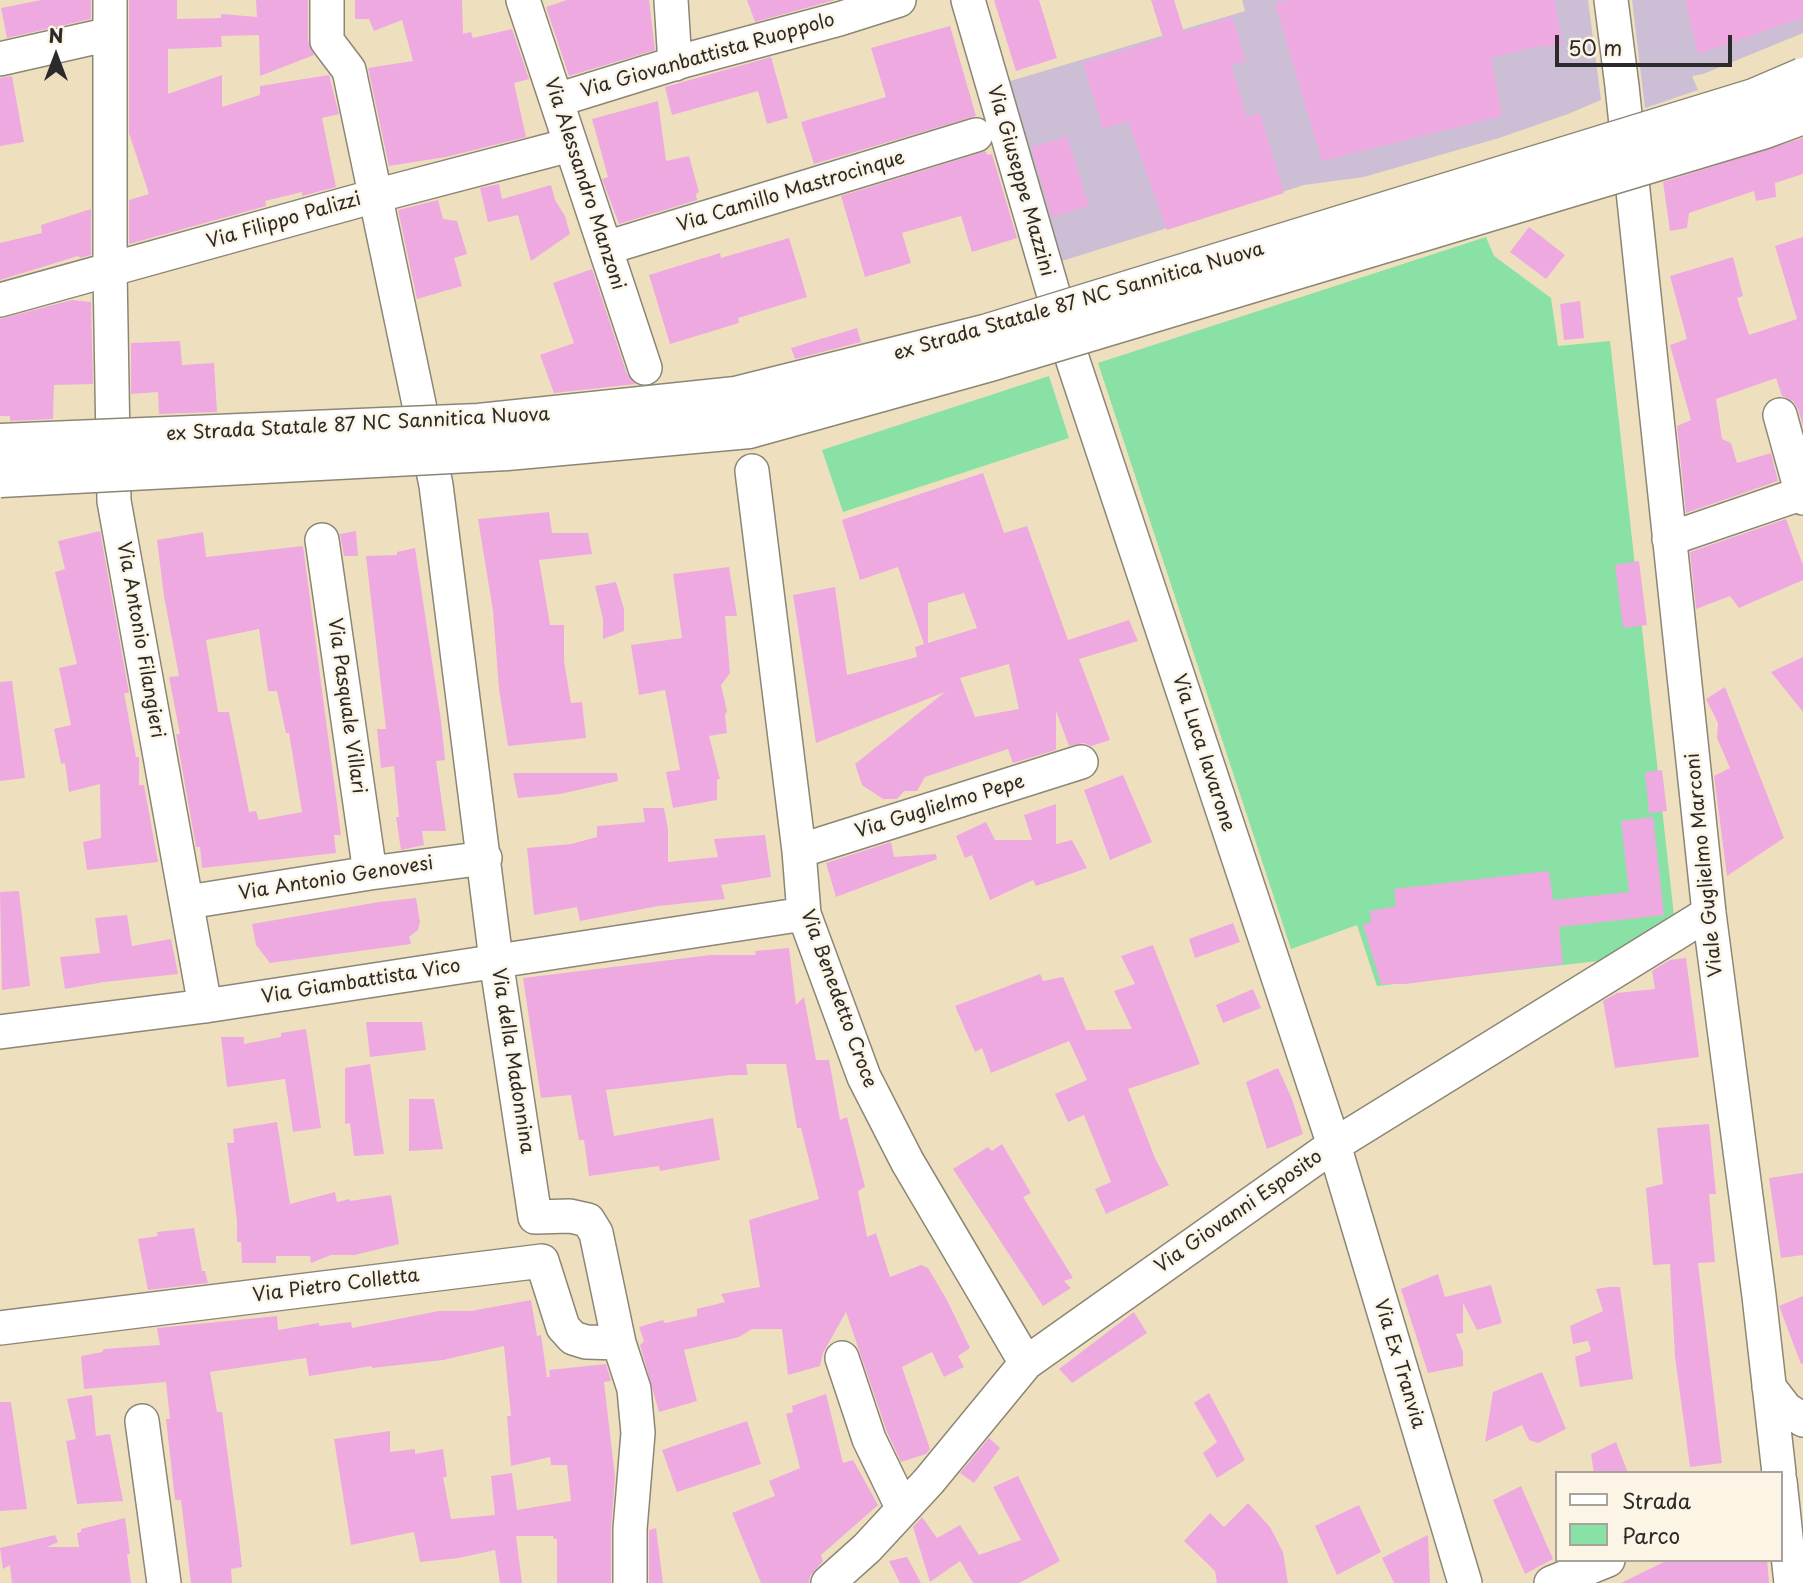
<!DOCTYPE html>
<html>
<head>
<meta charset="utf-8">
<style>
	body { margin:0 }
	#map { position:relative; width:1803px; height:1583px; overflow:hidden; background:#eee0bf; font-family:"Playpen Sans",sans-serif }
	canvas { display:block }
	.legend { position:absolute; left:1555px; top:1471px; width:228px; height:91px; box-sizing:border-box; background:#fcf5e5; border:2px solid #a8a49b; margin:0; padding:9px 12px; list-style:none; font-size:21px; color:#2b2b2b }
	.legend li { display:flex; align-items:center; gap:14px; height:35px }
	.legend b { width:35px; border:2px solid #a8a49b }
	.north { position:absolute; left:21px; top:21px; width:70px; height:70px; -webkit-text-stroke:5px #fcf5e5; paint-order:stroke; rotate:0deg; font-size:19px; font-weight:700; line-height:28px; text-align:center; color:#2b2b2b }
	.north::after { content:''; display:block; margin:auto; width:24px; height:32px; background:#2b2b2b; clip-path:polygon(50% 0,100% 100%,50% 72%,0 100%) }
	.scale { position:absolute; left:1555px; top:35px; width:177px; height:32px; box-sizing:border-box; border:4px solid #2b2b2b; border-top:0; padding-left:9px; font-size:21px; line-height:24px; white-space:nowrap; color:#2b2b2b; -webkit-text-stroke:5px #fcf5e5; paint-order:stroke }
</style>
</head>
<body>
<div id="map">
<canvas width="1803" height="1583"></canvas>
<ul class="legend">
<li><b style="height:9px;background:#fff"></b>Strada</li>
<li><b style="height:19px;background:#89e1a5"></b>Parco</li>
</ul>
<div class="north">N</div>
<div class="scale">50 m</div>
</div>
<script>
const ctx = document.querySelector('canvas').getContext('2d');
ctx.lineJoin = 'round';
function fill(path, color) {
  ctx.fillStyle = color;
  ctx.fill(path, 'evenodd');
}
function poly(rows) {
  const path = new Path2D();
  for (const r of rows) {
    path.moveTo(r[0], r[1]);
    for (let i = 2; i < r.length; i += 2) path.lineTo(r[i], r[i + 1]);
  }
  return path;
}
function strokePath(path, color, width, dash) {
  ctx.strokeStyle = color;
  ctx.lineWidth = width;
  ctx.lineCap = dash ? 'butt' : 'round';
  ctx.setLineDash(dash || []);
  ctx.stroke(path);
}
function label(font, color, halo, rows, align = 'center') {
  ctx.font = font + ' "Playpen Sans",sans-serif';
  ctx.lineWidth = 5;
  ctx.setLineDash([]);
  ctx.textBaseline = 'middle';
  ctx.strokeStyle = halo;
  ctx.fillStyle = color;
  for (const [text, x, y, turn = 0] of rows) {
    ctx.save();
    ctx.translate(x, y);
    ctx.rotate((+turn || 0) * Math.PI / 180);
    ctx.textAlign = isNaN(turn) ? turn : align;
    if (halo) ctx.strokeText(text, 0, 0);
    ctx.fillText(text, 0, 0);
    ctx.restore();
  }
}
const industrial = poly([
	[1242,0,1588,0,1601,100,1568,114,1499,138,1364,177,1304,185,1062,261,1007,82,1245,11],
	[1632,0,1803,0,1803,33,1703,74,1692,76,1698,90,1645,108]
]);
const green = poly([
	[1486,237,1494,256,1551,298,1558,346,1610,341,1674,916,1607,960,1377,986,1357,925,1291,949,1098,363],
	[1049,376,1069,438,843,512,822,450]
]);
const building = poly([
	[41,0,91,0,91,19,7,38,1,8],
	[129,0,177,0,177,19,221,18,221,14,257,17,256,0,308,0,308,41,314,55,260,76,259,35,221,36,222,47,168,49,168,94,222,75,222,107,260,95,260,86,329,75,339,114,322,118,336,187,302,196,302,192,265,201,266,206,129,244,129,200,149,194,129,133],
	[355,0,462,0,463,34,471,32,473,38,512,29,529,79,514,83,526,137,446,157,389,166,368,68,413,61,402,20,374,31,369,19,355,19],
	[567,0,649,0,655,50,569,76,546,7],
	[747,0,835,0,755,22],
	[994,0,1039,0,1057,58,1016,71],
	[1151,0,1174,0,1184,32,1232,17,1246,61,1231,65,1247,117,1260,113,1284,193,1167,230,1128,121,1103,129,1083,63,1163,38],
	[1290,0,1555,0,1562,45,1535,47,1491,58,1502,116,1322,161,1275,4],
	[1685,0,1803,0,1803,18,1698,54],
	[950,26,976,116,814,164,801,122,886,97,871,48],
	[771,57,788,118,767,124,758,91,672,115,665,87],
	[12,76,24,142,0,146,0,78],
	[658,101,666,161,689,156,699,192,696,194,697,200,619,224,602,179,608,177,592,119],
	[1067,136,1089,206,1052,217,1031,148],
	[1803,138,1803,174,1775,183,1776,197,1756,201,1754,191,1689,213,1687,228,1670,231,1663,182],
	[986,151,987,155,992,154,1017,238,972,252,961,216,902,233,911,263,865,277,841,196],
	[499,184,502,199,551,185,555,200,565,216,570,234,531,261,518,215,488,222,480,188],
	[438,200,443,219,457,221,467,254,454,258,462,286,417,299,398,210],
	[91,209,91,255,80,258,78,256,0,280,0,243,42,233,41,225],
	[1529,227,1565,255,1546,279,1510,252],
	[1803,237,1803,426,1798,409,1793,401,1782,396,1776,378,1716,399,1722,439,1731,443,1737,463,1771,453,1778,481,1686,513,1677,426,1691,420,1670,345,1687,339,1670,276,1733,257,1743,296,1737,298,1749,335,1797,319,1775,246],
	[789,238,807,297,738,318,739,323,670,344,649,275,720,253,721,258],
	[592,269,627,374,636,384,554,393,540,355,574,343,553,283],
	[72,300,91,302,93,384,54,385,53,419,10,421,10,416,0,416,0,319],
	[1580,301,1584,338,1564,340,1560,304],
	[857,328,861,342,795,359,791,348],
	[180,341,182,365,214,363,217,412,159,414,158,392,131,394,131,343],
	[983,473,1004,533,1027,526,1068,640,1129,620,1138,641,1079,659,1110,740,1091,746,1084,743,1069,746,1056,711,1056,750,1013,763,1008,749,925,777,917,791,904,791,897,799,883,799,862,785,855,764,945,692,816,743,793,595,835,587,847,675,917,657,915,647,924,644,898,567,860,580,842,520],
	[964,593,977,628,928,643,928,603],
	[1009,664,1019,709,975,717,960,678],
	[549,512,552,533,588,533,592,554,539,560,550,625,564,625,564,661,571,703,582,702,586,738,508,746,499,689,493,611,478,519],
	[1786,519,1803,565,1803,580,1739,608,1730,596,1696,609,1690,552],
	[100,531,129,693,124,693,136,757,139,757,139,785,144,785,158,862,87,870,83,842,101,838,100,784,69,792,65,763,61,764,54,729,71,725,59,668,77,664,55,572,65,569,58,541],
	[356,531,358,556,344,556,340,534],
	[203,532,206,557,303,546,341,835,334,835,336,853,202,868,200,847,196,847,176,734,180,734,169,677,179,676,164,596,157,540],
	[259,629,268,691,277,691,286,733,289,733,302,812,259,820,256,811,249,812,229,712,218,712,206,640],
	[415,548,441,721,445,760,436,761,446,831,422,831,424,845,401,850,396,817,399,817,394,766,381,768,377,729,386,729,366,556,397,555,397,552],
	[1639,561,1647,625,1623,628,1615,565],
	[729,567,737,616,725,616,730,673,721,685,727,711,725,715,727,733,709,736,720,779,717,779,717,800,673,808,666,772,680,770,665,690,639,695,631,645,682,638,673,574],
	[616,582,624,609,624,631,603,639,603,619,595,586],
	[1803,657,1803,712,1771,672],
	[12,681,25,778,0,781,0,682],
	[1725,687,1784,838,1727,876,1714,776,1730,768,1717,738,1718,723,1706,699],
	[1662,770,1667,811,1649,813,1645,772],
	[513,773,617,773,618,781,560,794,518,798],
	[1123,775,1152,842,1110,860,1084,790],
	[1056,804,1056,844,1072,840,1087,868,1036,886,1033,880,990,900,972,855,965,858,956,836,986,822,995,840,1032,840,1024,815],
	[643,808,664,808,668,829,668,862,718,857,714,839,765,835,771,877,721,885,725,899,658,906,580,921,577,907,534,915,527,848,571,844,597,837,597,826,645,822],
	[1653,817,1664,915,1559,927,1563,964,1405,984,1381,984,1363,925,1371,922,1370,911,1396,906,1394,889,1549,871,1553,900,1629,892,1621,821],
	[891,842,894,857,936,854,937,859,836,897,826,863],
	[19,891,30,986,2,990,0,892],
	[416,898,420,922,418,930,409,937,411,944,270,963,256,945,252,924,379,902],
	[127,915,132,946,171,939,178,974,104,982,65,989,60,957,100,953,95,918],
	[1233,923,1240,942,1195,958,1189,939],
	[1153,945,1200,1064,1128,1089,1155,1158,1169,1185,1106,1214,1095,1189,1111,1182,1084,1115,1068,1122,1055,1094,1087,1080,1069,1041,991,1073,982,1048,975,1052,955,1006,1040,974,1043,981,1063,977,1086,1030,1132,1029,1114,991,1135,984,1121,956],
	[789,948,796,1005,804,997,816,1060,829,1060,840,1120,847,1117,865,1187,858,1191,867,1237,876,1233,890,1277,921,1265,928,1268,947,1300,970,1348,958,1356,964,1367,944,1377,932,1352,902,1367,930,1449,926,1454,901,1462,887,1432,846,1312,823,1353,820,1366,788,1375,782,1329,752,1329,739,1337,684,1350,697,1401,659,1412,640,1345,644,1341,639,1327,663,1320,665,1323,697,1316,697,1309,725,1302,721,1294,760,1287,749,1220,819,1199,801,1128,797,1128,786,1064,746,1064,748,1075,730,1075,606,1090,614,1136,713,1118,720,1160,660,1171,659,1166,589,1176,584,1140,579,1140,571,1095,541,1098,523,978,711,955,756,955,755,951],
	[1686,958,1699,1057,1615,1068,1603,1001,1617,993,1655,989,1652,971,1670,960],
	[1253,989,1261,1008,1223,1023,1216,1005],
	[366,1022,422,1022,426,1050,370,1057],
	[306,1029,321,1128,293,1132,285,1079,227,1087,221,1037,244,1037,244,1044,281,1037,281,1033],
	[370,1064,384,1154,354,1156,350,1123,345,1124,345,1068],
	[1278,1068,1292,1099,1303,1134,1267,1149,1246,1082],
	[409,1099,434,1099,443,1149,409,1151],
	[277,1122,290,1204,335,1192,337,1202,350,1199,350,1201,391,1195,399,1244,355,1255,331,1255,311,1263,310,1256,276,1256,276,1263,242,1263,241,1242,237,1242,237,1221,227,1143,234,1143,233,1129],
	[1709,1124,1716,1194,1709,1194,1715,1262,1698,1263,1722,1463,1690,1467,1675,1357,1670,1264,1653,1265,1646,1188,1663,1184,1657,1128],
	[1002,1144,1031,1193,1023,1197,1073,1278,1064,1281,1071,1288,1043,1306,953,1169,988,1147,992,1151],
	[1803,1173,1803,1255,1781,1258,1769,1178],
	[194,1228,202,1271,205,1271,208,1283,148,1290,138,1239,158,1236,157,1232],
	[1438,1274,1445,1297,1491,1285,1502,1323,1477,1330,1463,1303,1463,1333,1456,1334,1463,1352,1463,1366,1428,1373,1401,1289],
	[1609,1287,1620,1287,1633,1379,1580,1387,1575,1357,1591,1351,1588,1341,1573,1344,1570,1326,1603,1311,1596,1289],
	[1803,1296,1803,1364,1801,1364,1779,1306],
	[531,1300,537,1336,541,1335,547,1377,550,1377,549,1370,606,1364,611,1381,604,1382,615,1477,611,1528,611,1583,557,1583,557,1539,554,1539,553,1536,516,1536,522,1583,500,1583,495,1550,459,1558,420,1562,414,1532,351,1545,334,1439,390,1431,390,1452,415,1449,415,1454,443,1449,447,1477,443,1477,451,1519,495,1515,491,1476,512,1473,517,1510,571,1501,567,1465,551,1465,550,1457,511,1466,507,1416,511,1416,504,1346,443,1360,372,1368,372,1366,309,1376,306,1358,210,1372,217,1412,222,1412,239,1539,242,1567,231,1569,232,1583,191,1583,181,1500,175,1500,166,1419,170,1419,166,1382,84,1389,81,1356,102,1352,104,1349,160,1345,157,1328,277,1316,278,1330,319,1323,319,1326,351,1322,352,1328,439,1311,471,1311],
	[1134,1312,1147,1333,1072,1383,1059,1369],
	[1542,1372,1566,1429,1538,1443,1529,1440,1522,1425,1485,1442,1493,1392],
	[1209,1393,1245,1460,1217,1478,1203,1453,1217,1442,1194,1403],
	[826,1394,843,1463,853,1460,878,1505,821,1555,823,1561,810,1576,809,1583,761,1583,732,1513,775,1496,769,1481,800,1468,786,1414,793,1412,792,1406],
	[92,1395,96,1436,110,1434,123,1501,77,1504,66,1441,76,1439,67,1399],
	[0,1402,11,1402,27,1509,0,1511],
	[747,1421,761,1464,677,1492,662,1450],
	[989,1438,1000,1448,974,1483,960,1473],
	[1616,1442,1628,1473,1594,1473,1591,1454],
	[1018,1476,1060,1561,1019,1583,973,1583,960,1561,930,1582,913,1527,922,1517,937,1538,960,1525,979,1555,1021,1540,993,1487],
	[1521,1486,1553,1559,1525,1574,1493,1500],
	[1248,1503,1270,1527,1283,1552,1288,1583,1217,1583,1215,1571,1184,1541,1210,1513,1224,1527],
	[1359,1505,1381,1552,1337,1575,1315,1526],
	[125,1518,130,1554,127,1554,131,1583,12,1583,10,1565,3,1569,0,1548,55,1535,58,1542,47,1547,79,1547,77,1533,81,1532,81,1529],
	[656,1528,663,1583,649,1583,649,1530],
	[1428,1535,1430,1583,1394,1583,1382,1558],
	[907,1557,921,1583,900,1583,889,1561],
	[1668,1560,1767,1560,1769,1583,1621,1583]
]);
const minor = poly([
	[110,0,110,270,114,501,205,1006],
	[327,0,327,41,349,70,436,485,496,960,535,1217,570,1216,588,1220,596,1233,619,1343,634,1389,638,1433,630,1529,630,1583],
	[523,0,645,368],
	[671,0,675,64],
	[968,0,1073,361,1334,1145,1465,1583],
	[1611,0,1622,86,1709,913,1759,1296,1779,1473],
	[0,59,110,34],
	[557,100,686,60,839,19,899,0],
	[606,248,976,135],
	[0,300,375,196,570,145],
	[1780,415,1803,498],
	[752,471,799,851,804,914,864,1077,907,1161,1026,1363],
	[1669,539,1803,493],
	[322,540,370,873],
	[799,851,1081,762],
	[188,902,370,873,485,858],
	[0,1032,205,1006,804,914],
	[0,1328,542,1261,563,1327,573,1338,586,1342,619,1343],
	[842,1358,869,1439,903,1509],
	[1769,1387,1786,1409,1803,1420],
	[142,1421,164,1583],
	[1780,1481,1791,1583],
	[828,1583,867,1548,929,1481,1026,1363,1334,1145,1709,913],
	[1551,1583,1608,1560]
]);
const highwayBridge = poly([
	[0,443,479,423,736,396,985,334,1754,98,1803,77],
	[0,478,507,451,749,429,990,362,1765,129,1803,115]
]);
const streetNames = [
	["Via Giovanbattista Ruoppolo",708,56,-16],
	["Via Giuseppe Mazzini",1020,181,74],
	["Via Alessandro Manzoni",584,184,72],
	["Via Camillo Mastrocinque",791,192,-17],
	["Via Filippo Palizzi",284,221,-16],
	["ex Strada Statale 87 NC Sannitica Nuova",1079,302,-16],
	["ex Strada Statale 87 NC Sannitica Nuova",358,425,-3],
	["Via Antonio Filangieri",140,640,80],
	["Via Pasquale Villari",346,706,82],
	["Via Luca Iavarone",1203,753,72],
	["Via Guglielmo Pepe",940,807,-17],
	["Viale Guglielmo Marconi",1705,865,-96],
	["Via Antonio Genovesi",336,879,-9],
	["Via Giambattista Vico",361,982,-9],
	["Via Benedetto Croce",838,999,70],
	["Via della Madonnina",512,1061,81],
	["Via Giovanni Esposito",1239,1212,-35],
	["Via Pietro Colletta",336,1286,-7],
	["Via Ex Tranvia",1399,1364,73]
];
fill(industrial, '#ccbed4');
fill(green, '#89e1a5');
fill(building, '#efa9e1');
strokePath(minor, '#8c8675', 36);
strokePath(minor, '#fff', 33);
strokePath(highwayBridge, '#8c8675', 41, []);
strokePath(highwayBridge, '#fff', 38);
label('19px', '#2b2b2b', '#fcf5e5', streetNames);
</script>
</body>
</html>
